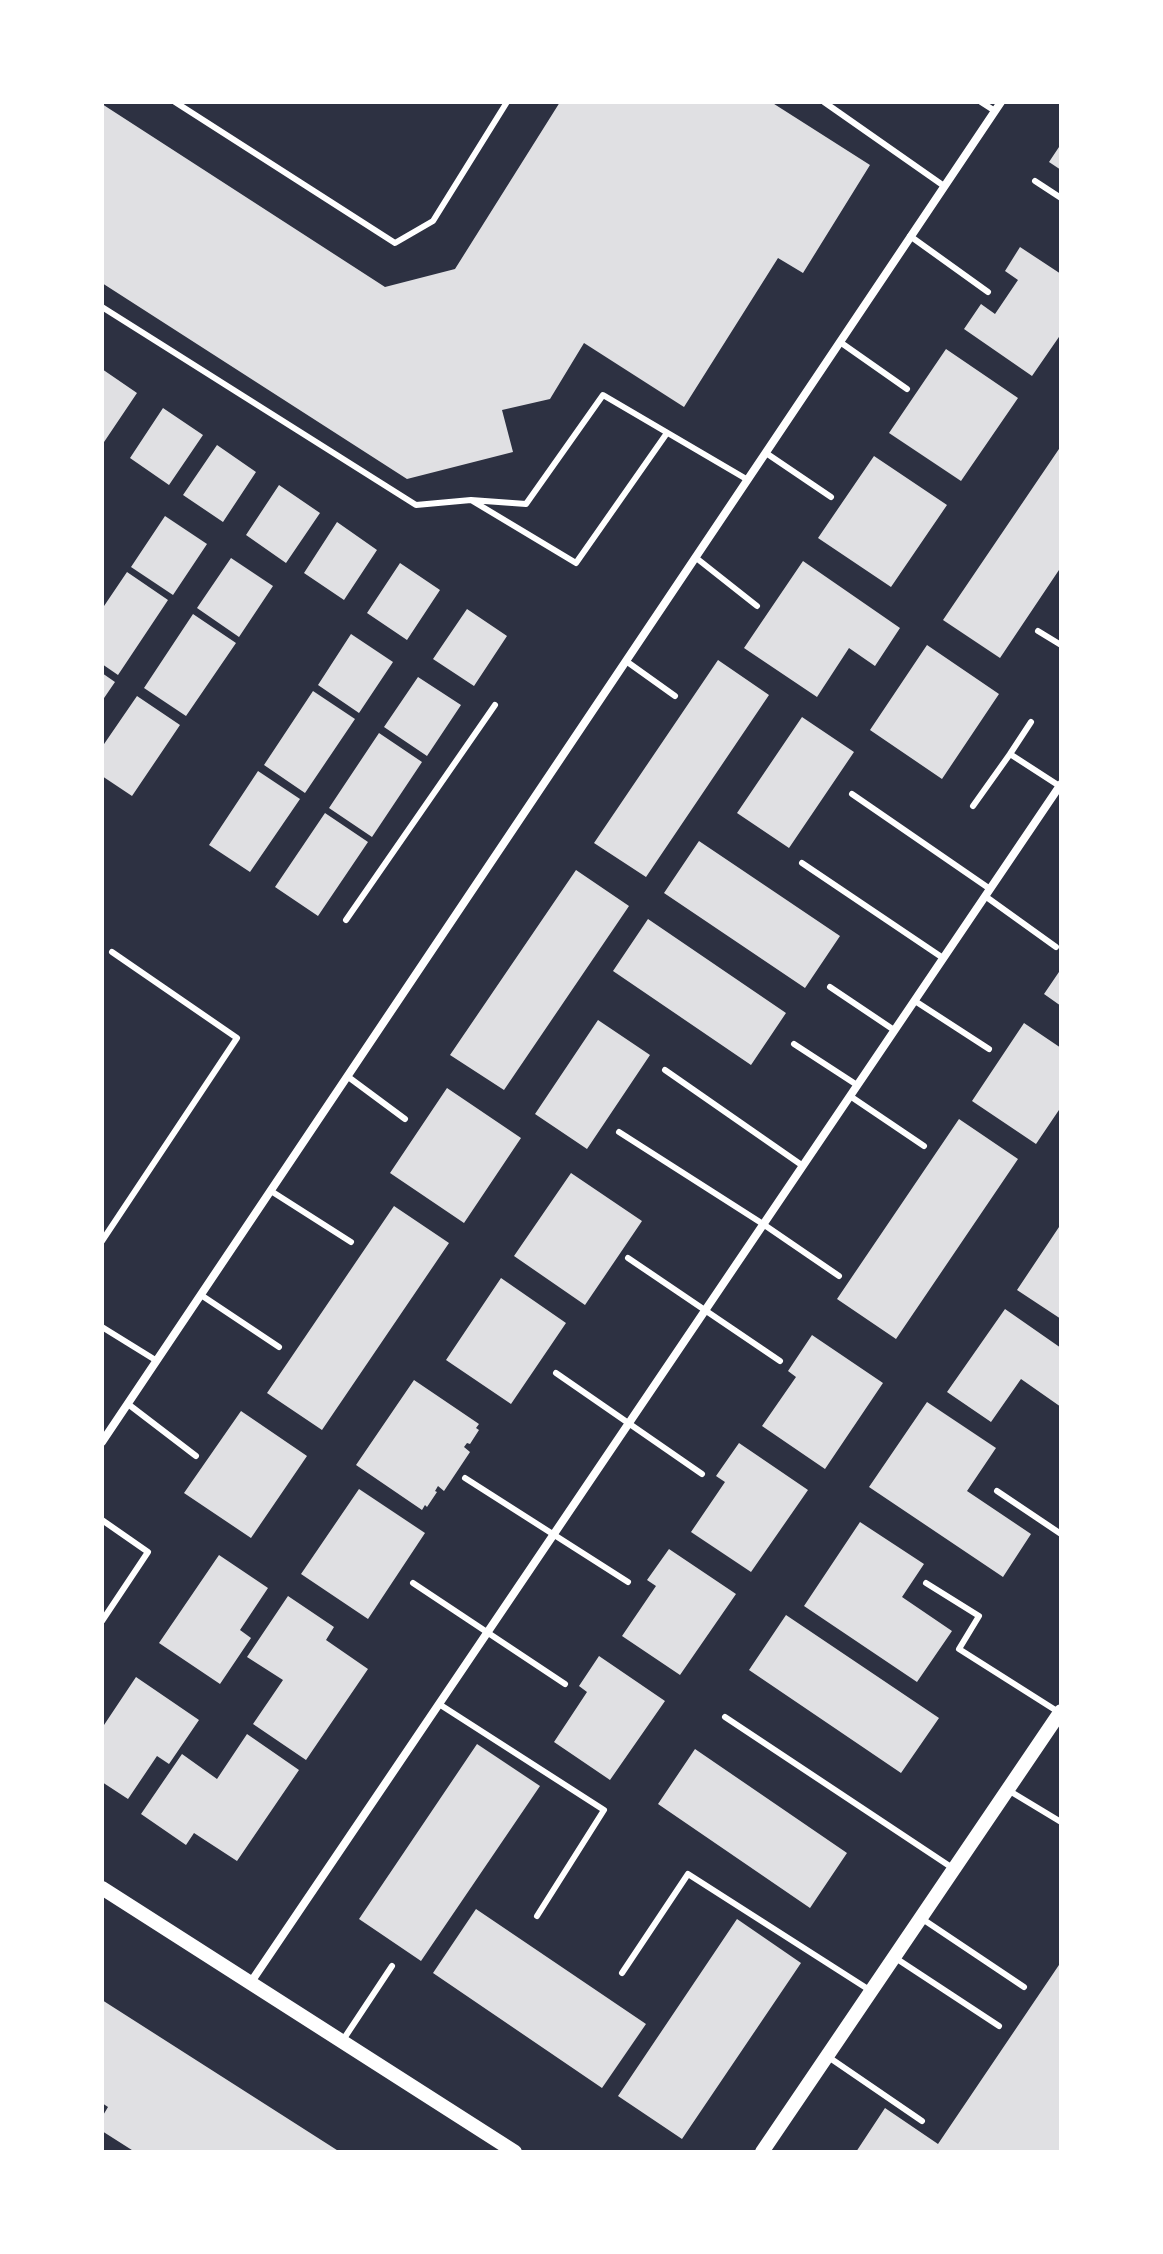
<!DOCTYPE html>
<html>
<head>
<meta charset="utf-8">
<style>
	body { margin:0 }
	#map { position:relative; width:1163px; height:2254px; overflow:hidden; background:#2d3142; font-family:"Open Sans",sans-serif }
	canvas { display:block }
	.frame { position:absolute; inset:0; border:104px solid #fff; pointer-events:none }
</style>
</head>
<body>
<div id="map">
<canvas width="1163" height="2254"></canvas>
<div class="frame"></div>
</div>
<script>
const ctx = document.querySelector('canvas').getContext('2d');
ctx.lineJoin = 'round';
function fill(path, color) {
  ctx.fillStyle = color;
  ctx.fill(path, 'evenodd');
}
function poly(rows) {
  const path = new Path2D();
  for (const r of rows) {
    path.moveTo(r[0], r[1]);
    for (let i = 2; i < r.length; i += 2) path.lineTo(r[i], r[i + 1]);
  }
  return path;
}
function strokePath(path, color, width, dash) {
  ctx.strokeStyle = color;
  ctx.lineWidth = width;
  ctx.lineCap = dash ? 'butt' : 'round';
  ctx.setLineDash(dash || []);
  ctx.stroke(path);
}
const building = poly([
	[560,102,771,102,870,165,803,273,778,258,684,407,584,343,550,399,502,410,513,452,407,479,102,283,102,104,385,287,455,269],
	[1061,144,1061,170,1049,162],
	[1020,247,1061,274,1061,334,1032,376,964,329,981,304,995,314,1018,280,1005,271],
	[946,349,1018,398,961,481,889,433],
	[102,369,137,393,102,445],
	[163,408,203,435,169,485,130,458],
	[217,445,256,472,223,522,183,495],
	[1061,446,1061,567,1000,658,943,620],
	[874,456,947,505,891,587,818,538],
	[279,485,320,513,286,563,246,535],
	[165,516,207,544,173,595,131,567],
	[337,522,377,550,344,600,304,573],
	[231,558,273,586,239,637,197,608],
	[803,561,900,628,875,666,849,648,817,697,744,648],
	[400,563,440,590,407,640,367,613],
	[127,572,168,600,118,675,102,664,102,609],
	[467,609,507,636,474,686,433,659],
	[193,614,236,643,186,716,144,688],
	[351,634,393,662,359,713,318,685],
	[927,645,999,694,942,779,870,730],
	[718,660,769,695,646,877,594,843],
	[102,673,115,682,102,701],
	[418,677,461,705,427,756,384,727],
	[313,691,355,719,305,793,264,765],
	[137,696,180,725,132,796,102,776,102,747],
	[802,717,854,752,789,848,737,813],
	[379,733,422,762,372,837,329,808],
	[258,771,300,799,250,872,209,845],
	[325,813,368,842,318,916,275,887],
	[699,841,840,936,805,988,664,893],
	[576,870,629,906,504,1090,450,1055],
	[648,919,786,1013,751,1065,613,971],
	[1061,969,1061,1006,1044,994],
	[598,1020,650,1055,587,1149,535,1114],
	[1024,1023,1061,1048,1061,1107,1036,1144,972,1101],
	[447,1088,521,1138,464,1223,390,1173],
	[959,1119,1018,1159,896,1339,837,1299],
	[571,1173,642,1221,585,1305,514,1256],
	[394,1206,449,1243,322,1430,267,1393],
	[1061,1224,1061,1319,1017,1290],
	[501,1278,566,1323,511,1404,446,1360],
	[1005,1309,1061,1348,1061,1407,1021,1379,991,1422,947,1392],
	[812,1335,883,1383,825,1469,762,1426,796,1377,788,1371],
	[414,1380,479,1424,476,1428,479,1430,470,1444,467,1443,464,1447,470,1452,444,1491,438,1486,435,1491,437,1492,427,1507,425,1505,422,1510,356,1465],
	[927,1402,996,1448,967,1491,1031,1534,1003,1577,869,1487],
	[241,1411,307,1456,251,1538,184,1493],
	[739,1443,808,1490,751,1572,691,1532,725,1482,716,1476],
	[359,1489,425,1533,368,1619,301,1574],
	[860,1522,924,1564,902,1597,952,1631,917,1682,804,1606],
	[669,1549,736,1594,680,1675,622,1636,656,1586,647,1580],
	[219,1555,268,1588,240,1630,251,1638,220,1684,159,1643],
	[288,1596,334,1627,326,1640,368,1669,306,1760,253,1724,283,1680,247,1657],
	[786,1615,939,1718,901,1773,749,1670],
	[599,1656,665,1701,610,1780,554,1742,587,1692,579,1686],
	[136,1677,199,1720,169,1764,157,1756,128,1799,102,1782,102,1728],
	[247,1734,299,1770,237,1861,194,1833,186,1845,141,1814,182,1754,217,1779],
	[477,1744,540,1786,421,1961,359,1919],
	[695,1749,847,1853,810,1908,658,1804],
	[476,1909,646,2024,602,2088,433,1973],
	[737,1919,801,1963,682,2139,618,2096],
	[1061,1962,1061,2152,856,2152,885,2108,938,2144],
	[102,2000,340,2152,135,2152,102,2131,102,2117,108,2107,102,2103]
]);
const service = poly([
	[175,102,395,243,433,221,507,102],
	[824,102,944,186],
	[981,102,995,111],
	[1035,181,1061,198],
	[910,236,988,292],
	[102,307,416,505,471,500],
	[840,342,907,389],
	[667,433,576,563,471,500,526,504,603,395,748,480],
	[766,453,831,497],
	[695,557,757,606],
	[1038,631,1061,645],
	[626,661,675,696],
	[1031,722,1010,754,1061,787],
	[852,794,990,889],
	[973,806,1010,754],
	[802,863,943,958],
	[985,896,1056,947],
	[346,920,495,705],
	[830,987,894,1030],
	[915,1001,989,1049],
	[794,1044,857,1085],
	[665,1070,803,1166],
	[347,1076,405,1119],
	[850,1096,924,1146],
	[619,1132,763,1224,839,1276],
	[271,1191,351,1242],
	[102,1241,237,1038,112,952],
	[628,1258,780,1361],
	[201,1295,279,1347],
	[102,1327,157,1361],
	[556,1373,702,1474],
	[128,1404,196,1456],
	[465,1478,628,1582],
	[997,1491,1061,1534],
	[102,1520,148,1552,102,1621],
	[413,1583,565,1684],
	[926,1583,979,1616,959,1649,1060,1713],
	[439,1704,604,1810,537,1916],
	[725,1717,954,1869],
	[1008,1790,1061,1822],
	[921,1918,1024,1987],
	[894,1957,999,2026],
	[622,1973,688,1874,871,1991],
	[343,2040,392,1966],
	[827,2056,922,2121]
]);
const minor = poly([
	[102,1442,1001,102],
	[251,1982,1061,784]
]);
const tertiary = poly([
	[102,1888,515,2152],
	[762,2152,1061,1711]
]);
fill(building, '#e0e0e3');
strokePath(service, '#fff', 6);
strokePath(minor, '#fff', 8);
strokePath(tertiary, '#fff', 14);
</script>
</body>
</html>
